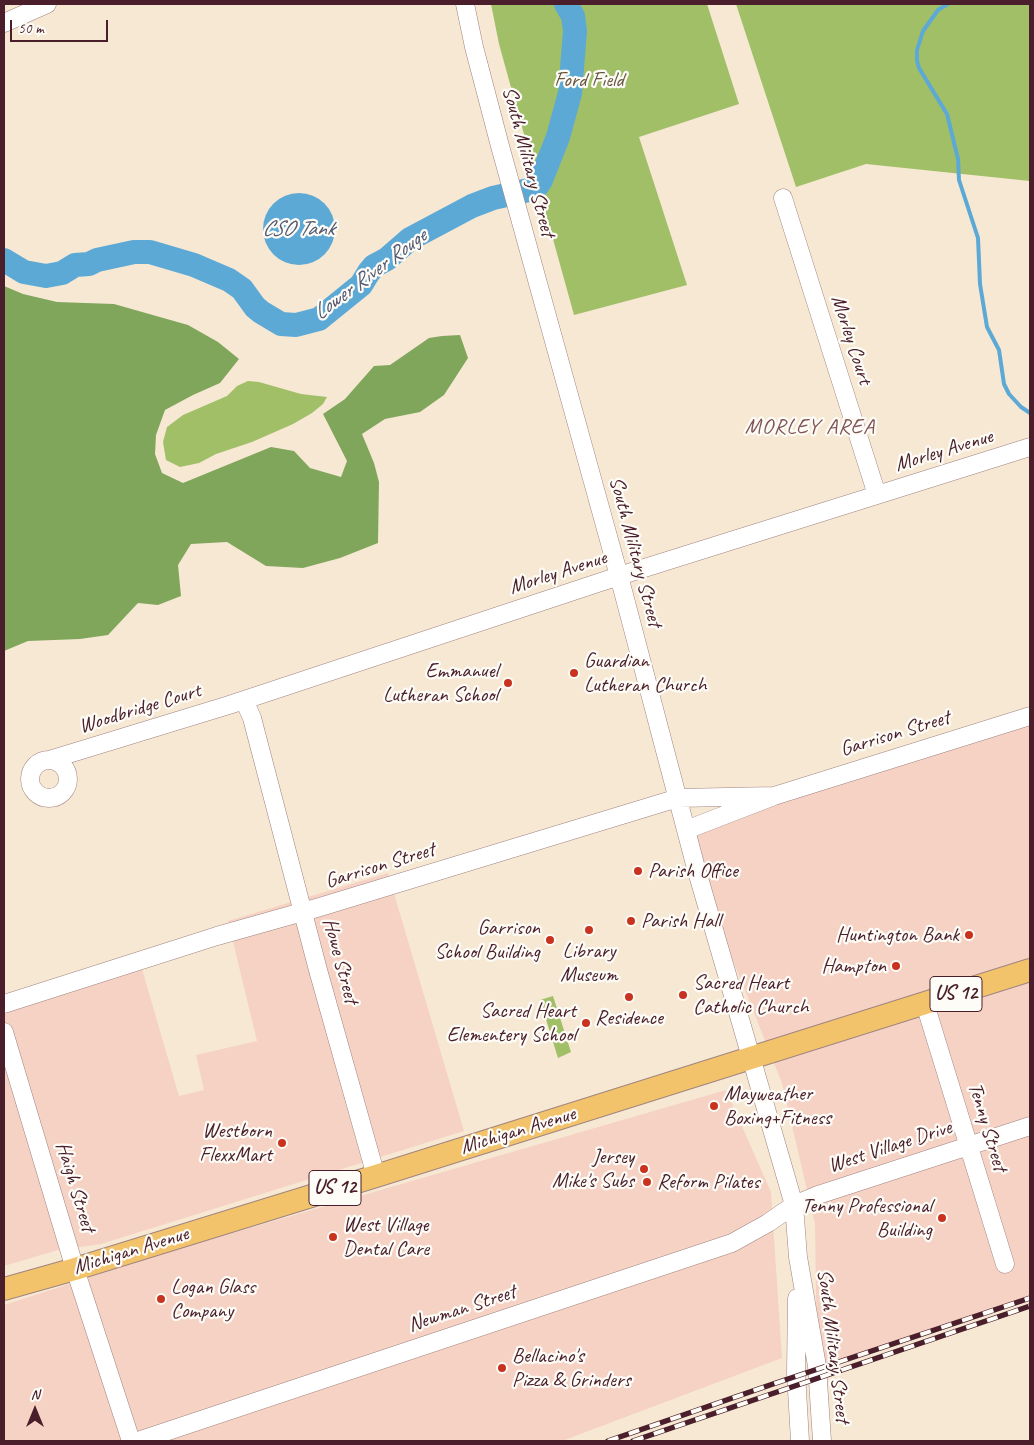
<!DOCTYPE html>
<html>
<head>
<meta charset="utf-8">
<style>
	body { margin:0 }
	#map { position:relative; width:1034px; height:1445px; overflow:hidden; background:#f7e8d4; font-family:Caveat,sans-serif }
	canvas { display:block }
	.frame { position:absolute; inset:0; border:5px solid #4a1f2b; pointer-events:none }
	.north { position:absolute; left:10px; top:1385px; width:50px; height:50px; -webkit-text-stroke:4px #fdfcf7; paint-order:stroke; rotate:0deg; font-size:14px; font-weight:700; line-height:20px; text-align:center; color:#4a1f2b }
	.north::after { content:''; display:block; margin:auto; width:18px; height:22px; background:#4a1f2b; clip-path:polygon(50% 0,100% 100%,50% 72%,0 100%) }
	.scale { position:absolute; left:10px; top:20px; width:98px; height:22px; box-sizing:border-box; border:2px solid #4a1f2b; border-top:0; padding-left:6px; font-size:15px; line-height:18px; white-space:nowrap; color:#4a1f2b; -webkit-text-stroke:4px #fdfcf7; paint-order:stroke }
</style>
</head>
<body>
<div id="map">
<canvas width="1034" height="1445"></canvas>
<div class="frame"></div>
<div class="north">N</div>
<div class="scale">50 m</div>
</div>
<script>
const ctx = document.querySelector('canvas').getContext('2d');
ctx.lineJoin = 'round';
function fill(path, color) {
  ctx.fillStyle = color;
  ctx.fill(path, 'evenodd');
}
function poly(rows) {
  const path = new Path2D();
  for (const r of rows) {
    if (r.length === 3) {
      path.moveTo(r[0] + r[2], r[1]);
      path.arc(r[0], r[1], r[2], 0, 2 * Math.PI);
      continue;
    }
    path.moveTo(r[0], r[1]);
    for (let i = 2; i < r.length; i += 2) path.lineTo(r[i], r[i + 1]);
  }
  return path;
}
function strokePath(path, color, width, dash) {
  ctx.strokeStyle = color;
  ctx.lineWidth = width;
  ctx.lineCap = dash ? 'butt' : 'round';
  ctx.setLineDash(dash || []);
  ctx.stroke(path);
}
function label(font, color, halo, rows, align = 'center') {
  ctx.font = font + ' Caveat,sans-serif';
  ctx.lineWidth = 4.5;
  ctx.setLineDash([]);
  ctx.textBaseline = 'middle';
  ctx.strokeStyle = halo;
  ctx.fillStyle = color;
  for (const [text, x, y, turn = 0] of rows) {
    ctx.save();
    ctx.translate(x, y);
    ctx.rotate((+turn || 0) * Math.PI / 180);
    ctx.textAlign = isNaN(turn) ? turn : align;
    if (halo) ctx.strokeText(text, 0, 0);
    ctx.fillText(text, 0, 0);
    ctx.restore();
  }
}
const built = poly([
	[1030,716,1030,1298,817,1366,815,1224,782,1083,696,868,686,830],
	[388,873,464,1131,101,1244,58,1250,4,1266,4,997,13,992,137,952,179,1096,204,1090,196,1055,257,1041,228,921],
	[726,1090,771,1192,782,1358,562,1441,4,1441,4,1305,177,1249]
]);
const green = poly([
	[491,4,707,4,739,104,639,137,687,285,574,315,499,44],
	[736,4,1030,4,1030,181,866,164,796,187],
	[248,381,259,382,301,394,327,397,323,404,312,413,293,424,252,442,216,454,199,463,180,467,166,460,163,442,167,427,183,415,227,396,237,386],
	[553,996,571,1052,558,1058,540,1000]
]);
const forest = poly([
	[4,286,23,294,57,302,114,304,188,325,218,342,239,359,220,383,193,395,165,410,156,435,155,454,162,473,183,483,271,447,294,451,310,468,341,477,347,461,323,414,345,399,374,366,390,365,429,338,442,336,460,335,468,358,444,395,420,412,385,419,362,434,374,463,379,482,378,543,340,558,303,568,266,566,227,542,191,544,178,565,181,596,158,605,138,603,108,635,80,639,28,641,4,651]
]);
const water = poly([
	[299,229,36]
]);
const stream = poly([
	[948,4,938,10,923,31,917,50,917,61,919,68,947,114,958,159,959,180,978,238,980,284,987,327,999,350,1004,384,1009,394,1021,407,1030,413]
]);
const river = poly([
	[4,260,24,272,46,276,62,273,75,265,89,264,97,260,134,252,150,252,194,265,229,280,242,289,255,307,261,312,281,324,296,325,319,319,361,285,369,272,374,266,387,259,410,239,472,206,493,198,533,189,537,186,541,180,558,137,570,93,575,31,573,16,566,4]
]);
const minor = poly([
	[465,4,474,47,500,146,619,576,696,868,794,1205,798,1257,817,1366,822,1441],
	[4,23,47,4],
	[783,198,877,495],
	[244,700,252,718,318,970,376,1176],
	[49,779,19],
	[49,760,229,705,619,576,1030,447],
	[686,830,774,796,1030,716],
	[4,1004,217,936,320,907,678,798,774,796],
	[925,1004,1005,1264],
	[4,1032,75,1269,131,1441],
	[797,1298,796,1373,800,1441],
	[138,1441,732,1243,768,1223,794,1205,818,1195,1030,1126]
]);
const major = poly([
	[4,1289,75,1269,376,1176,1030,970]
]);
const rail = poly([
	[608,1441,770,1385,1030,1298],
	[633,1441,1030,1306]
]);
const markers = [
	[574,673,5,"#c8321e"],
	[508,683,5,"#c8321e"],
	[638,871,5,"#c8321e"],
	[631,921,5,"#c8321e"],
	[589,930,5,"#c8321e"],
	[969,935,5,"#c8321e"],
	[550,940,5,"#c8321e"],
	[896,966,5,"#c8321e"],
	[683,995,5,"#c8321e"],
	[629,997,5,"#c8321e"],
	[586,1023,5,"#c8321e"],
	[714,1106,5,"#c8321e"],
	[282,1143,5,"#c8321e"],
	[644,1169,5,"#c8321e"],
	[647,1182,5,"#c8321e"],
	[942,1218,5,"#c8321e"],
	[333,1237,5,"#c8321e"],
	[161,1299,5,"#c8321e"],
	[502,1368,5,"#c8321e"]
];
const shields = [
	[956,994,52],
	[335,1188,52]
];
const shieldNames = [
	["US 12",956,994],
	["US 12",335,1188]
];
const parkNames = [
	["Ford Field",589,80]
];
const streetNames = [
	["South Military Street",528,162,75],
	["Morley Court",851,340,72],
	["Morley Avenue",944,451,-17],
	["South Military Street",635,552,75],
	["Morley Avenue",558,573,-18],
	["Woodbridge Court",140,709,-17],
	["Garrison Street",895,734,-17],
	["Garrison Street",380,866,-17],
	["Howe Street",340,961,75],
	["Tenny Street",987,1127,73],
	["Michigan Avenue",518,1131,-17],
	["West Village Drive",890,1147,-18],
	["Haigh Street",75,1187,73],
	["Michigan Avenue",131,1251,-17],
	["Newman Street",462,1309,-18],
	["South Military Street",833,1346,83]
];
const poiNames = [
	["Guardian",584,661],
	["Lutheran Church",584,685],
	["Emmanuel",498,671,"right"],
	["Lutheran School",498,695,"right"],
	["Parish Office",648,871],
	["Parish Hall",641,921],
	["Garrison",540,928,"right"],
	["School Building",540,952,"right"],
	["Huntington Bank",959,935,"right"],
	["Library",589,951,"center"],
	["Museum",589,975,"center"],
	["Hampton",886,966,"right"],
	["Sacred Heart",693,983],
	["Catholic Church",693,1007],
	["Sacred Heart",576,1011,"right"],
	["Elementery School",576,1035,"right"],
	["Residence",629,1018,"center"],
	["Mayweather",724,1094],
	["Boxing+Fitness",724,1118],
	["Westborn",272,1131,"right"],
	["FlexxMart",272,1155,"right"],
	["Jersey",634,1157,"right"],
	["Mike's Subs",634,1181,"right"],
	["Reform Pilates",657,1182],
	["Tenny Professional",932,1206,"right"],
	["Building",932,1230,"right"],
	["West Village",343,1225],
	["Dental Care",343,1249],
	["Logan Glass",171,1287],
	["Company",171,1311],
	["Bellacino's",512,1356],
	["Pizza & Grinders",512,1380]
];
const waterNames = [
	["CSO Tank",298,229],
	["Lower River Rouge",370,275,-37]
];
const neighbourhoodNames = [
	["MORLEY AREA",810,427]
];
fill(built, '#f6d2c4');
fill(green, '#a0bf67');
fill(forest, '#80a65c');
fill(water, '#5da9d6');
strokePath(stream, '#5da9d6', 4);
strokePath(river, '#5da9d6', 24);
strokePath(minor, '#a08480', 19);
strokePath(major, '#a08480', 24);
strokePath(minor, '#fff', 18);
strokePath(major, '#f2c36a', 22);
strokePath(rail, '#4a1f2b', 5.5);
strokePath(rail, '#fdfcf7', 4, [11]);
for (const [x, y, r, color] of markers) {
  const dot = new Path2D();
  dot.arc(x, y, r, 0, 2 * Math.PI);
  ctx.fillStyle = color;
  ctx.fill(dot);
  strokePath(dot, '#fdfcf7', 2);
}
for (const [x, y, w] of shields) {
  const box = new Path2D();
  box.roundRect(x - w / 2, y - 17.5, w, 35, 4);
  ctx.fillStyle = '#fdfcf7';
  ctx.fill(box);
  strokePath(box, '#4a1f2b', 1);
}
label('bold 20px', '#4a1f2b', null, shieldNames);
label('21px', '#685740', '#fdfcf7', parkNames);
label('21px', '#4a1f2b', '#fdfcf7', streetNames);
label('21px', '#4a1f2b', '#fdfcf7', poiNames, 'left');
label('italic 22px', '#52566f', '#fdfcf7', waterNames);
ctx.letterSpacing = '1px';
label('22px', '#815455', '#fdfcf7', neighbourhoodNames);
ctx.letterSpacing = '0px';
</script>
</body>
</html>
